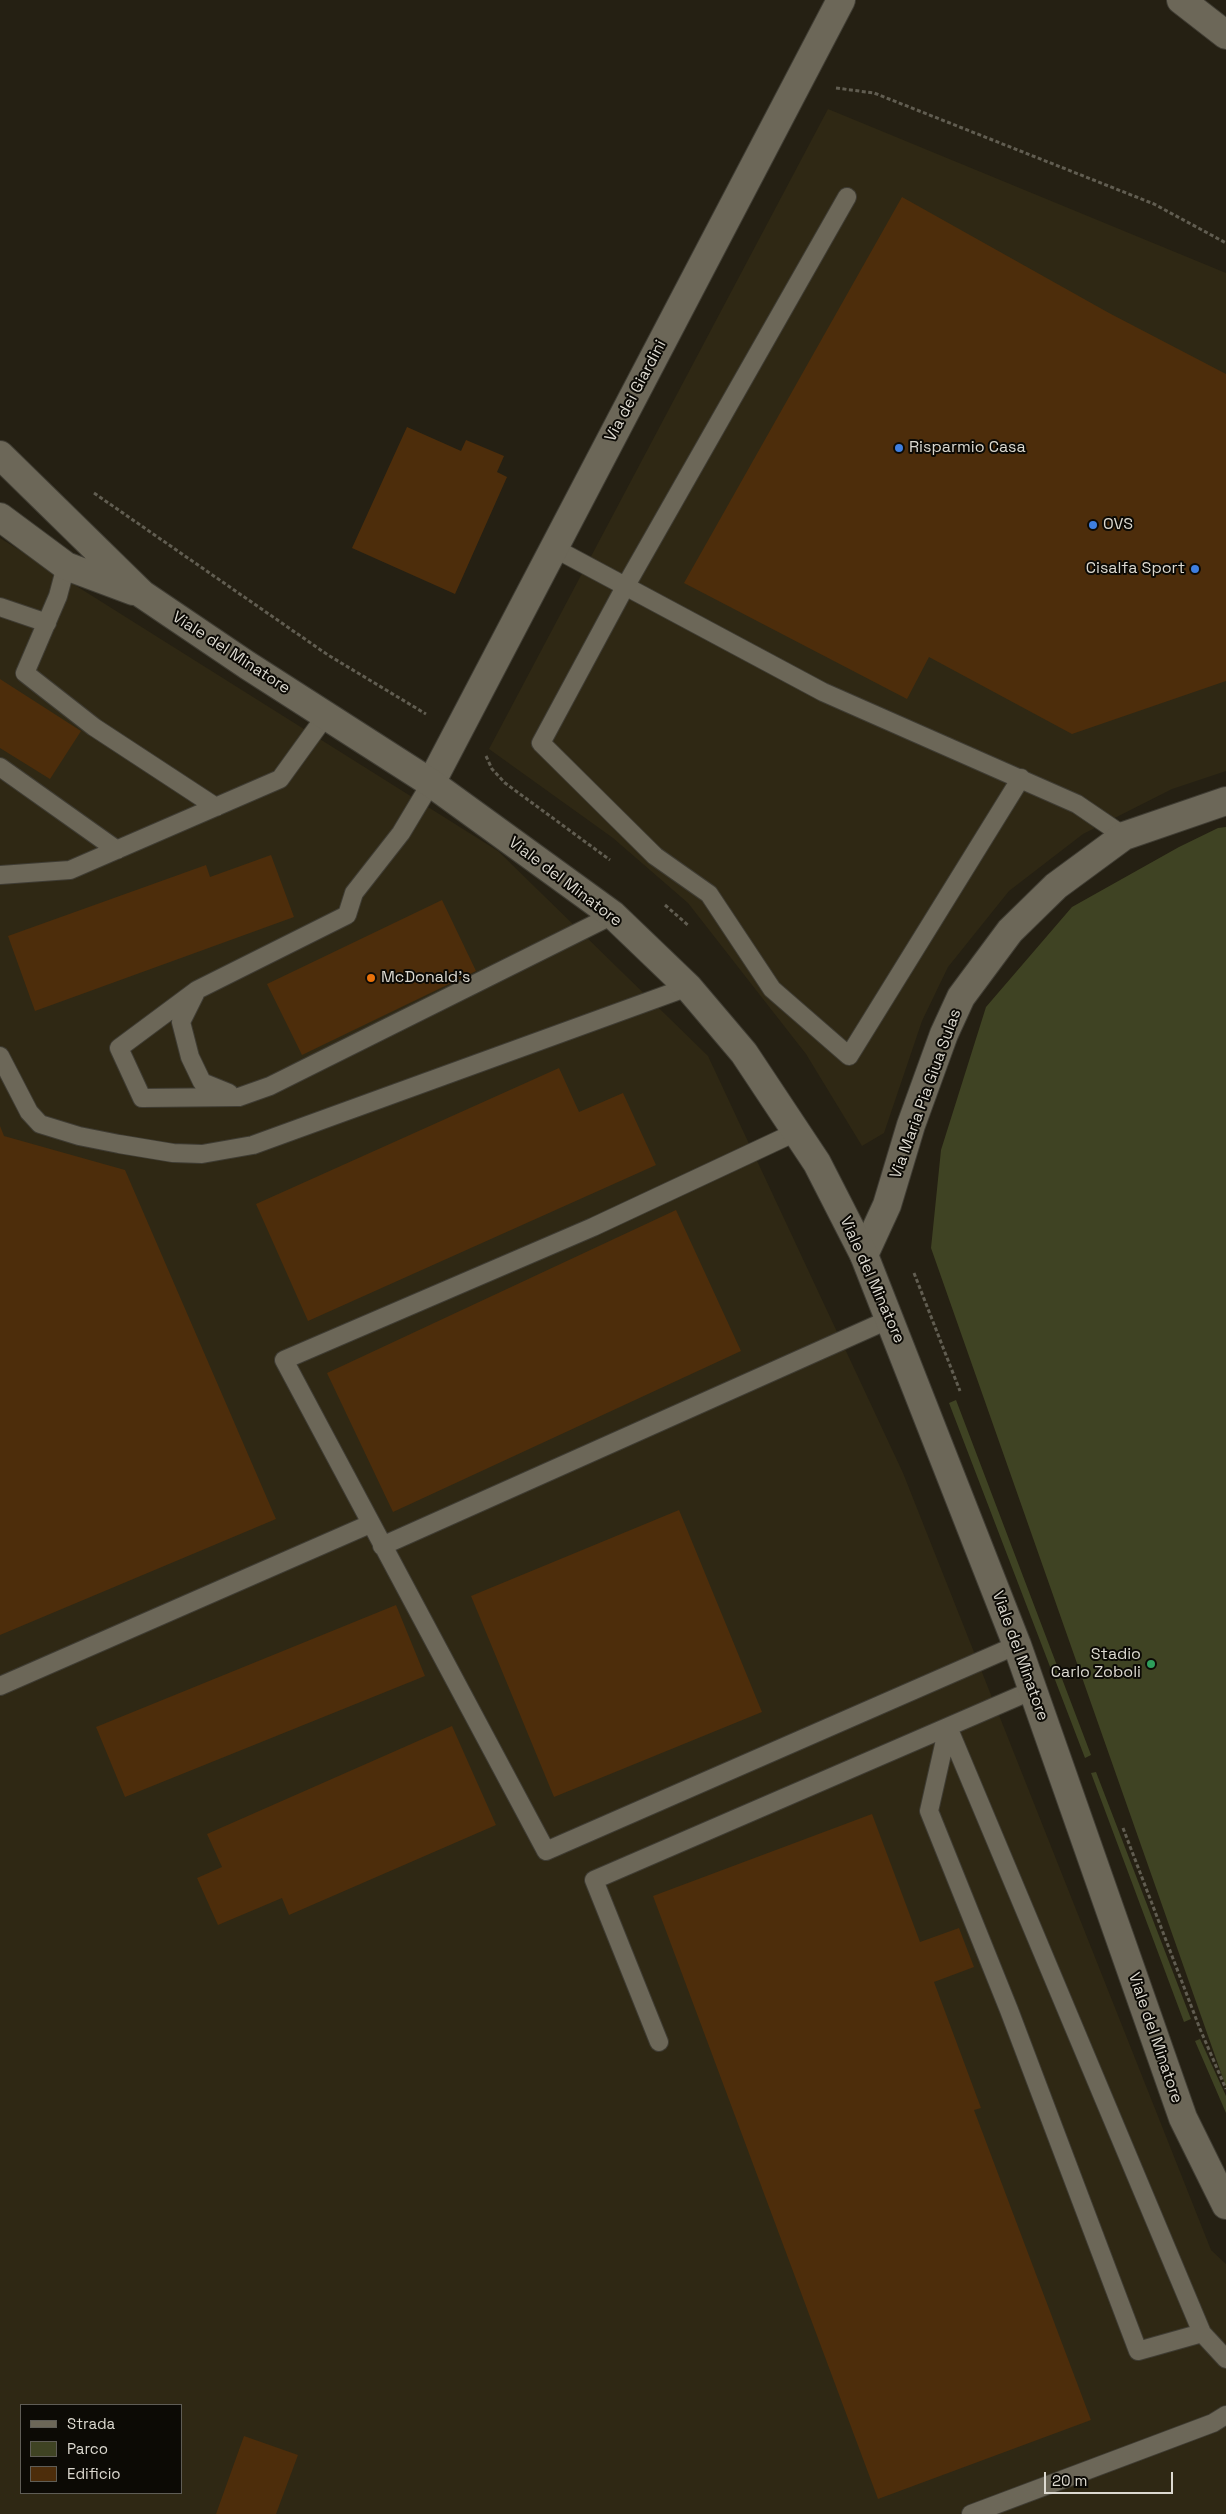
<!DOCTYPE html>
<html>
<head>
<meta charset="utf-8">
<style>
	body { margin:0 }
	#map { position:relative; width:1226px; height:2514px; overflow:hidden; background:#252013; font-family:"Space Grotesk",sans-serif }
	canvas { display:block }
	.legend { position:absolute; left:20px; top:2404px; width:162px; height:90px; box-sizing:border-box; background:#0c0a05; border:1px solid #5f5d56; margin:0; padding:6px 9px; list-style:none; font-size:15px; color:#dcd9d0 }
	.legend li { display:flex; align-items:center; gap:10px; height:25px }
	.legend b { width:25px; border:1px solid #5f5d56 }
	.scale { position:absolute; left:1044px; top:2472px; width:129px; height:22px; box-sizing:border-box; border:2px solid #dcd9d0; border-top:0; padding-left:6px; font-size:15px; line-height:18px; white-space:nowrap; color:#dcd9d0; -webkit-text-stroke:4px #0c0a05; paint-order:stroke }
</style>
</head>
<body>
<div id="map">
<canvas width="1226" height="2514"></canvas>
<ul class="legend">
<li><b style="height:6px;background:#6c6758"></b>Strada</li>
<li><b style="height:14px;background:#3f4323"></b>Parco</li>
<li><b style="height:14px;background:#4d2d0b"></b>Edificio</li>
</ul>
<div class="scale">20 m</div>
</div>
<script>
const ctx = document.querySelector('canvas').getContext('2d');
ctx.lineJoin = 'round';
function fill(path, color) {
  ctx.fillStyle = color;
  ctx.fill(path, 'evenodd');
}
function poly(rows) {
  const path = new Path2D();
  for (const r of rows) {
    path.moveTo(r[0], r[1]);
    for (let i = 2; i < r.length; i += 2) path.lineTo(r[i], r[i + 1]);
  }
  return path;
}
function strokePath(path, color, width, dash) {
  ctx.strokeStyle = color;
  ctx.lineWidth = width;
  ctx.lineCap = dash ? 'butt' : 'round';
  ctx.setLineDash(dash || []);
  ctx.stroke(path);
}
function label(font, color, halo, rows, align = 'center') {
  ctx.font = font + ' "Space Grotesk",sans-serif';
  ctx.lineWidth = 4;
  ctx.setLineDash([]);
  ctx.textBaseline = 'middle';
  ctx.strokeStyle = halo;
  ctx.fillStyle = color;
  for (const [text, x, y, turn = 0] of rows) {
    ctx.save();
    ctx.translate(x, y);
    ctx.rotate((+turn || 0) * Math.PI / 180);
    ctx.textAlign = isNaN(turn) ? turn : align;
    if (halo) ctx.strokeText(text, 0, 0);
    ctx.fillText(text, 0, 0);
    ctx.restore();
  }
}
const built = poly([
	[828,109,1226,273,1226,771,1172,789,1083,834,1009,891,948,967,922,1021,884,1133,862,1146,806,1054,688,903,613,838,489,749],
	[0,538,498,851,708,1056,903,1473,1211,2250,1226,2264,1226,2514,0,2514],
	[21,2405,181,2405,181,2493,21,2493]
]);
const green = poly([
	[1226,827,1226,2087,931,1248,941,1150,986,1007,1072,907,1179,847,1218,828],
	[956,1400,1091,1755,1085,1758,949,1403],
	[1096,1772,1191,2019,1184,2022,1091,1773],
	[1200,2039,1226,2096,1226,2113,1195,2041]
]);
const building = poly([
	[902,197,1109,313,1226,374,1226,681,1072,734,929,657,907,699,684,583],
	[407,427,461,451,466,440,504,456,497,472,507,477,455,594,352,548],
	[0,679,81,731,50,779,0,748],
	[271,855,294,917,35,1011,8,936,206,865,210,877],
	[442,900,476,971,302,1055,267,984],
	[559,1068,579,1112,623,1093,656,1165,308,1321,256,1204],
	[0,1126,4,1136,125,1170,276,1519,0,1635],
	[676,1210,741,1351,393,1512,327,1373],
	[679,1510,762,1712,554,1797,471,1596],
	[396,1605,425,1676,125,1797,96,1727],
	[452,1726,496,1825,289,1915,282,1898,218,1925,197,1878,222,1867,207,1834],
	[872,1814,920,1942,959,1928,974,1967,934,1982,981,2108,974,2110,1091,2420,878,2499,653,1896],
	[244,2436,298,2455,276,2514,216,2514]
]);
const path = poly([
	[836,88,874,93,1154,204,1226,243],
	[94,493,328,655,426,714],
	[486,756,492,769,505,783,610,860],
	[665,905,689,926],
	[914,1273,960,1391],
	[1123,1828,1200,2029,1226,2089]
]);
const lane = poly([
	[847,197,625,587,541,743,655,856,709,894,772,989,849,1056,1021,778],
	[554,548,823,692,1077,804,1124,836],
	[66,566,58,596,25,673,94,727,216,807],
	[0,607,47,623],
	[0,767,117,850],
	[431,783,401,833,354,893,347,915,197,990,119,1048,142,1098,239,1097,270,1086,613,915],
	[0,875,70,870,280,779,327,714],
	[195,994,181,1022,190,1057,202,1082,229,1093],
	[0,1056,29,1112,40,1124,79,1136,119,1144,173,1153,202,1154,253,1145,688,987],
	[796,1132,593,1227,284,1360,546,1851,1017,1645],
	[382,1546,890,1319],
	[0,1686,370,1524],
	[948,1727,1202,2333,1138,2351,1009,2010,929,1811,948,1727],
	[659,2042,594,1880,1033,1690],
	[1202,2333,1226,2359],
	[971,2514,1213,2423,1226,2415]
]);
const street = poly([
	[1181,0,1226,35],
	[431,783,841,0],
	[864,1255,887,1205,911,1125,944,1034,961,997,1010,931,1056,886,1124,836,1226,801]
]);
const secondary = poly([
	[0,455,142,594,247,665,431,783,613,915,688,987,744,1053,817,1163,864,1255,1017,1645,1183,2118,1226,2205],
	[0,517,66,566,133,591]
]);
const markers = [
	[899,448,5,"#3f7fe0"],
	[1093,525,5,"#3f7fe0"],
	[1195,569,5,"#3f7fe0"],
	[371,978,5,"#e8710a"],
	[1151,1664,5,"#2e9e5b"]
];
const streetNames = [
	["Via dei Giardini",636,391,-62],
	["Viale del Minatore",231,653,33],
	["Viale del Minatore",565,882,37],
	["Via Maria Pia Giua Sulas",926,1094,-70],
	["Viale del Minatore",872,1280,66],
	["Viale del Minatore",1020,1656,70],
	["Viale del Minatore",1155,2038,71]
];
const poiNames = [
	["Risparmio Casa",909,448],
	["OVS",1103,525],
	["Cisalfa Sport",1185,569,"right"],
	["McDonald's",381,978],
	["Stadio",1141,1655,"right"],
	["Carlo Zoboli",1141,1673,"right"]
];
fill(built, '#2f2814');
fill(green, '#3f4323');
fill(building, '#4d2d0b');
strokePath(lane, '#3f3c33', 20);
strokePath(street, '#3f3c33', 30);
strokePath(secondary, '#3f3c33', 30);
strokePath(path, '#615d51', 3, [4, 2.5]);
strokePath(lane, '#6c6758', 18);
strokePath(street, '#6c6758', 28);
strokePath(secondary, '#6c6758', 28);
for (const [x, y, r, color] of markers) {
  const dot = new Path2D();
  dot.arc(x, y, r, 0, 2 * Math.PI);
  ctx.fillStyle = color;
  ctx.fill(dot);
  strokePath(dot, '#0c0a05', 2);
}
label('16px', '#dcd9d0', '#0c0a05', streetNames);
label('16px', '#dcd9d0', '#0c0a05', poiNames, 'left');
</script>
</body>
</html>
